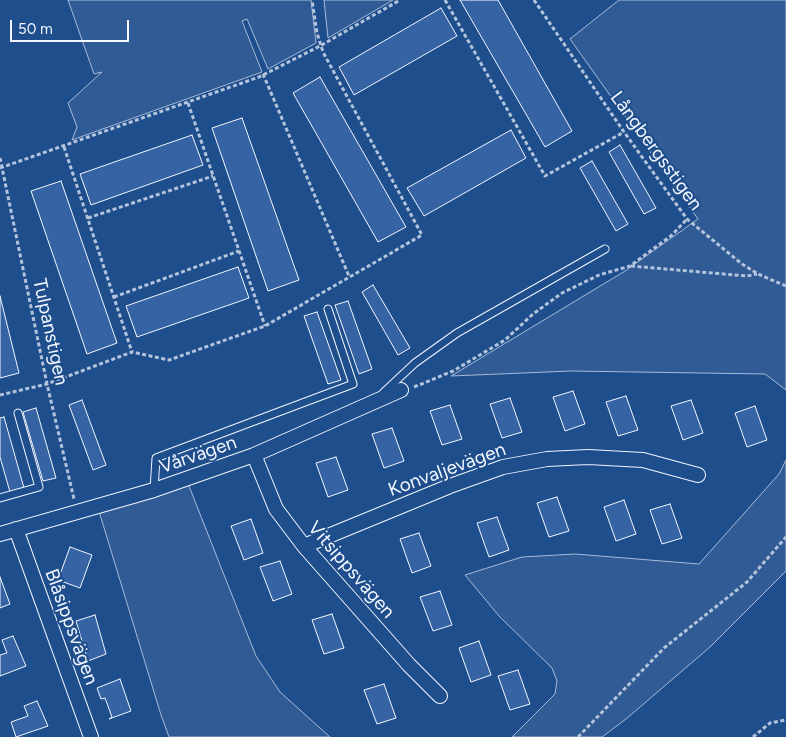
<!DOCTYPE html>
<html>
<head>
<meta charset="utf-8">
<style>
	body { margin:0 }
	#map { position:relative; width:786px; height:737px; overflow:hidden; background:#1f4e8c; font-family:Figtree,sans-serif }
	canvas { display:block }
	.scale { position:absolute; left:10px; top:20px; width:119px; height:22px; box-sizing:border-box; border:2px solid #f2f6ff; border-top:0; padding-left:6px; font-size:15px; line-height:18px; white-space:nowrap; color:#f2f6ff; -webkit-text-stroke:4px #1f4e8c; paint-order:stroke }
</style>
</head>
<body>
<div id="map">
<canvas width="786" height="737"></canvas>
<div class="scale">50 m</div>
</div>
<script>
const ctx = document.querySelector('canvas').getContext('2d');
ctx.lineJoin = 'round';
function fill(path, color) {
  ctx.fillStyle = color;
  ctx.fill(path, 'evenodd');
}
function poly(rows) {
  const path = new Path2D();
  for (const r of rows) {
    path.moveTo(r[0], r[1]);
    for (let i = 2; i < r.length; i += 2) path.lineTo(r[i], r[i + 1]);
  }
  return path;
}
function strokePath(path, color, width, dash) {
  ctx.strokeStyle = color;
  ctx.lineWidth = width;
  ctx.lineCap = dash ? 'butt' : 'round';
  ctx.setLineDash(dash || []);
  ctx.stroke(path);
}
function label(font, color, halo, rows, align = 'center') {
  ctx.font = font + ' Figtree,sans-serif';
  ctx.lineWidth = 4;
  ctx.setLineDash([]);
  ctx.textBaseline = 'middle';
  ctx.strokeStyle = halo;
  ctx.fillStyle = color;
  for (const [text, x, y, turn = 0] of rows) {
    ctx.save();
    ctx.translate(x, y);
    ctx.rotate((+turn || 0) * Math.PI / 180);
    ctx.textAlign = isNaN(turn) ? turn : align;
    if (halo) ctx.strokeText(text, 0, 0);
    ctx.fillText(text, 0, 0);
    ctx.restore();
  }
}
const green = poly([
	[68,0,311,0,316,43,268,69,247,19,242,21,262,72,72,140,77,127,68,103,102,72,94,74,68,0],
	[324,0,393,0,328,38,324,0],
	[619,0,786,0,786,390,765,374,571,371,451,376,625,271,698,219,570,39,619,0],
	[786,460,786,571,710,647,626,719,602,737,512,737,555,694,557,681,552,668,499,616,465,575,522,557,575,554,699,564,779,474,786,460],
	[187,481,256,656,280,692,330,737,169,737,161,715,98,508,187,481]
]);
const building = poly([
	[460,0,498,0,572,131,545,147,460,0],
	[441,8,457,36,354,95,339,67,441,8],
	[320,77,406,227,378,242,293,93,320,77],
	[242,118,299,280,268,291,212,128,242,118],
	[511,130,526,158,424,216,407,188,511,130],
	[192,135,203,165,91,205,80,174,192,135],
	[620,145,656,208,644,214,609,152,620,145],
	[592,161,628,224,616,231,580,168,592,161],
	[61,181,117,343,87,354,31,191,61,181],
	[238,267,249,298,137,337,126,306,238,267],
	[373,285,410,348,398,355,362,292,373,285],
	[0,296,19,373,0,378,0,296],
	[348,301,372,369,359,374,335,305,348,301],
	[317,312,341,380,328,384,304,316,317,312],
	[573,391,585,424,565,431,553,397,573,391],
	[626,396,638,430,618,436,606,402,626,396],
	[510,398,522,432,502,438,490,404,510,398],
	[82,400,106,465,93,470,69,405,82,400],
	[691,400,703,433,683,440,671,406,691,400],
	[450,405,462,439,442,445,430,411,450,405],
	[755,406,767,440,747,447,735,413,755,406],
	[36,408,56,478,43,481,23,412,36,408],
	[4,417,24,488,10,492,0,457,0,418,4,417],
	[392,428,404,461,384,468,372,434,392,428],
	[336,457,348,490,328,497,316,463,336,457],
	[557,497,569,531,549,537,537,503,557,497],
	[624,500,636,534,616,541,604,507,624,500],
	[670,504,682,538,662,544,650,510,670,504],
	[497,517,509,550,489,557,477,523,497,517],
	[251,519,263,553,244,560,231,526,251,519],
	[419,533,431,566,412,573,400,539,419,533],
	[70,547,92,555,80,588,58,580,70,547],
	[280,561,292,594,273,601,260,567,280,561],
	[0,577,10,604,0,608,0,577],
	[440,591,452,625,433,631,420,597,440,591],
	[332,614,344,648,324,654,312,620,332,614],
	[95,615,106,654,88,661,76,621,95,615],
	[13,636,26,666,0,676,0,655,7,653,2,640,13,636],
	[479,641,491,675,471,682,459,648,479,641],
	[518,670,530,704,510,710,498,676,518,670],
	[120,679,131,711,109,719,112,717,105,698,101,699,97,688,120,679],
	[384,684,396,718,377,724,364,690,384,684],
	[37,701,48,726,16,737,11,722,28,716,24,706,37,701]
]);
const path = poly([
	[445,0,545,176,624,132],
	[534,0,624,132,687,219,742,264,758,274,786,286],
	[263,74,349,276],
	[188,103,265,326],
	[64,147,132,352],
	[0,158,47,384,74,499],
	[0,168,259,77,320,46,400,0],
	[88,218,213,176],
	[631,266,747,276,757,274],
	[114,297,239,251],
	[414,387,453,371,505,340,533,314,562,293,599,275,630,266,672,235,687,219],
	[0,395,47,384,132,352,169,360,265,326,422,235,323,52,317,33,312,0],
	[578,737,664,648,747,582,786,537],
	[753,737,770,723,786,720]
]);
const service = poly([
	[383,393,415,363,457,333,605,249],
	[154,490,156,458,353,384,328,309],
	[0,498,39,487,18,413]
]);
const minor = poly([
	[254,455,276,509,304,546,409,665,440,696],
	[16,529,91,737],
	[0,534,154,490,254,455,401,390],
	[304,546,450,486,503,467,547,459,588,457,643,460,698,475]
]);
const streetNames = [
	["Långbergsstigen",656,151,54],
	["Tulpanstigen",50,332,78],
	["Vårvägen",198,455,-19],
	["Konvaljevägen",447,470,-20],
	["Vitsippsvägen",351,570,49],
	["Blåsippsvägen",71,627,70]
];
fill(green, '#305b95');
strokePath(green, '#a8bbd7', 1);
fill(building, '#3563a3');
strokePath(building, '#f2f6ff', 1);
strokePath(service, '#f2f6ff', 9);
strokePath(minor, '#f2f6ff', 16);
strokePath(path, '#b3c4dc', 3, [4, 2.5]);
strokePath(service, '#1f4e8c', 7);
strokePath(minor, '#1f4e8c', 14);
label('19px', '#f2f6ff', '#1f4e8c', streetNames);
</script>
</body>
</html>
